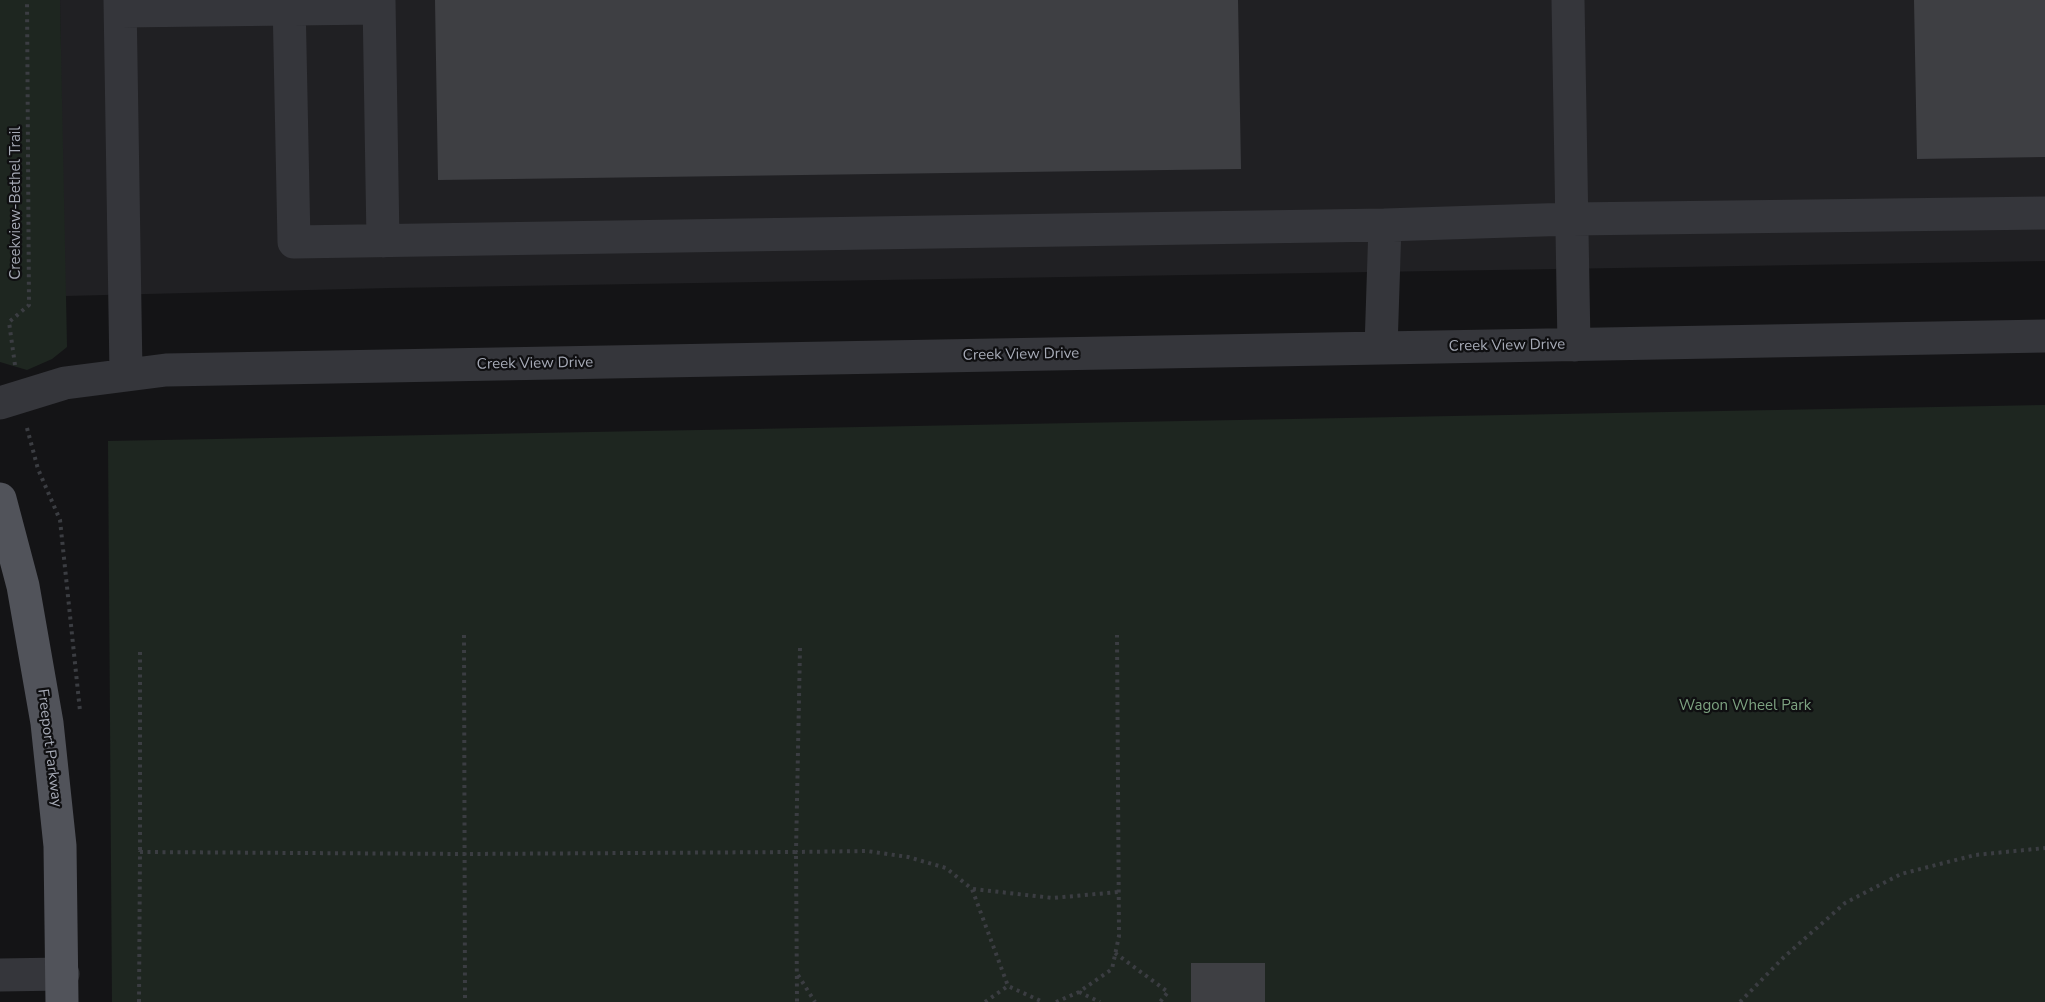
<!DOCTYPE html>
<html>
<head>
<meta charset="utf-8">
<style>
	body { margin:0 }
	canvas { display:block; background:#141416 }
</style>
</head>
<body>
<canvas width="2045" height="1002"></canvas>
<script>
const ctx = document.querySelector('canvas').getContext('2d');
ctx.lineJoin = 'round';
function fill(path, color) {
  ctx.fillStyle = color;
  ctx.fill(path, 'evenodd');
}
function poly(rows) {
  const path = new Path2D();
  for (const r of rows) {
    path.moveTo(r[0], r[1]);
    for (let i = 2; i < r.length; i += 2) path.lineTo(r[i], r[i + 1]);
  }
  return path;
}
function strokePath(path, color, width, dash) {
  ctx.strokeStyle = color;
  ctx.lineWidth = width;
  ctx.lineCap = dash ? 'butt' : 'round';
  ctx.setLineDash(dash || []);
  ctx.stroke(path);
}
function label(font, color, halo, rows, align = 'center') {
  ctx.font = font + ' "Nunito Sans",sans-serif';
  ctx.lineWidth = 4.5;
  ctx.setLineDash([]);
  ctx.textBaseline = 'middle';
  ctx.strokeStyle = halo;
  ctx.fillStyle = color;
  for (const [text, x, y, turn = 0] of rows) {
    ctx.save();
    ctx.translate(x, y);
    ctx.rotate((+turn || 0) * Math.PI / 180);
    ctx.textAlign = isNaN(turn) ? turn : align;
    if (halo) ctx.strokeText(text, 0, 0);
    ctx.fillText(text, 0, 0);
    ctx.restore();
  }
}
const built = poly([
	[60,0,2045,0,2045,261,389,288,64,296]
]);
const green = poly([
	[0,0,60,0,67,347,52,359,27,370,0,362],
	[2045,405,2045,1002,112,1002,108,441]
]);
const building = poly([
	[435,0,1238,0,1241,169,438,180],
	[1914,0,2045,0,2045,157,1917,159],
	[1191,963,1265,963,1265,1002,1191,1002]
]);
const path = poly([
	[15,365,9,322,29,305,27,0],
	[27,428,38,469,60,520,80,711],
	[464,635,465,1002],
	[800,648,796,852,867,851,908,857,946,868,972,889,1008,986,1043,1002],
	[140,652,140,852],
	[973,889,1053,898,1118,892],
	[1115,953,1168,992,1160,1002],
	[798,975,815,1002],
	[1079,992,1100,1002],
	[139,1002,140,852,465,854,796,852,797,1002],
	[985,1002,1008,986],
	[1056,1002,1079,992,1112,969,1119,936,1117,635],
	[1740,1002,1784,957,1845,903,1901,874,1975,855,2045,848]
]);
const minor = poly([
	[120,0,126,373],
	[289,0,294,242,1385,225,1381,348],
	[379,0,383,241],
	[1568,0,1574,345],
	[121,11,379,8],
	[1385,225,1572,219,2045,213],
	[0,403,65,383,166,370,2045,336],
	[0,975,63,974]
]);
const major = poly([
	[0,499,23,586,47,723,60,846,62,1002]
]);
const streetNames = [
	["Creekview-Bethel Trail",16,203,-90],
	["Creek View Drive",1507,346,-1],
	["Creek View Drive",1021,355,-1],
	["Creek View Drive",535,364,-1],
	["Freeport Parkway",49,748,83]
];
const parkNames = [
	["Wagon Wheel Park",1745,706]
];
fill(built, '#202023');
fill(green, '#1e2620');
fill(building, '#3e3f43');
strokePath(path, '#3b3d42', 4, [3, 4.5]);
strokePath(minor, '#35363b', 33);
strokePath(major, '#51535a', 33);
label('15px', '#a6aab6', '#0f0f11', streetNames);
label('15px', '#7da280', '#0f0f11', parkNames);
</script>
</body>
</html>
